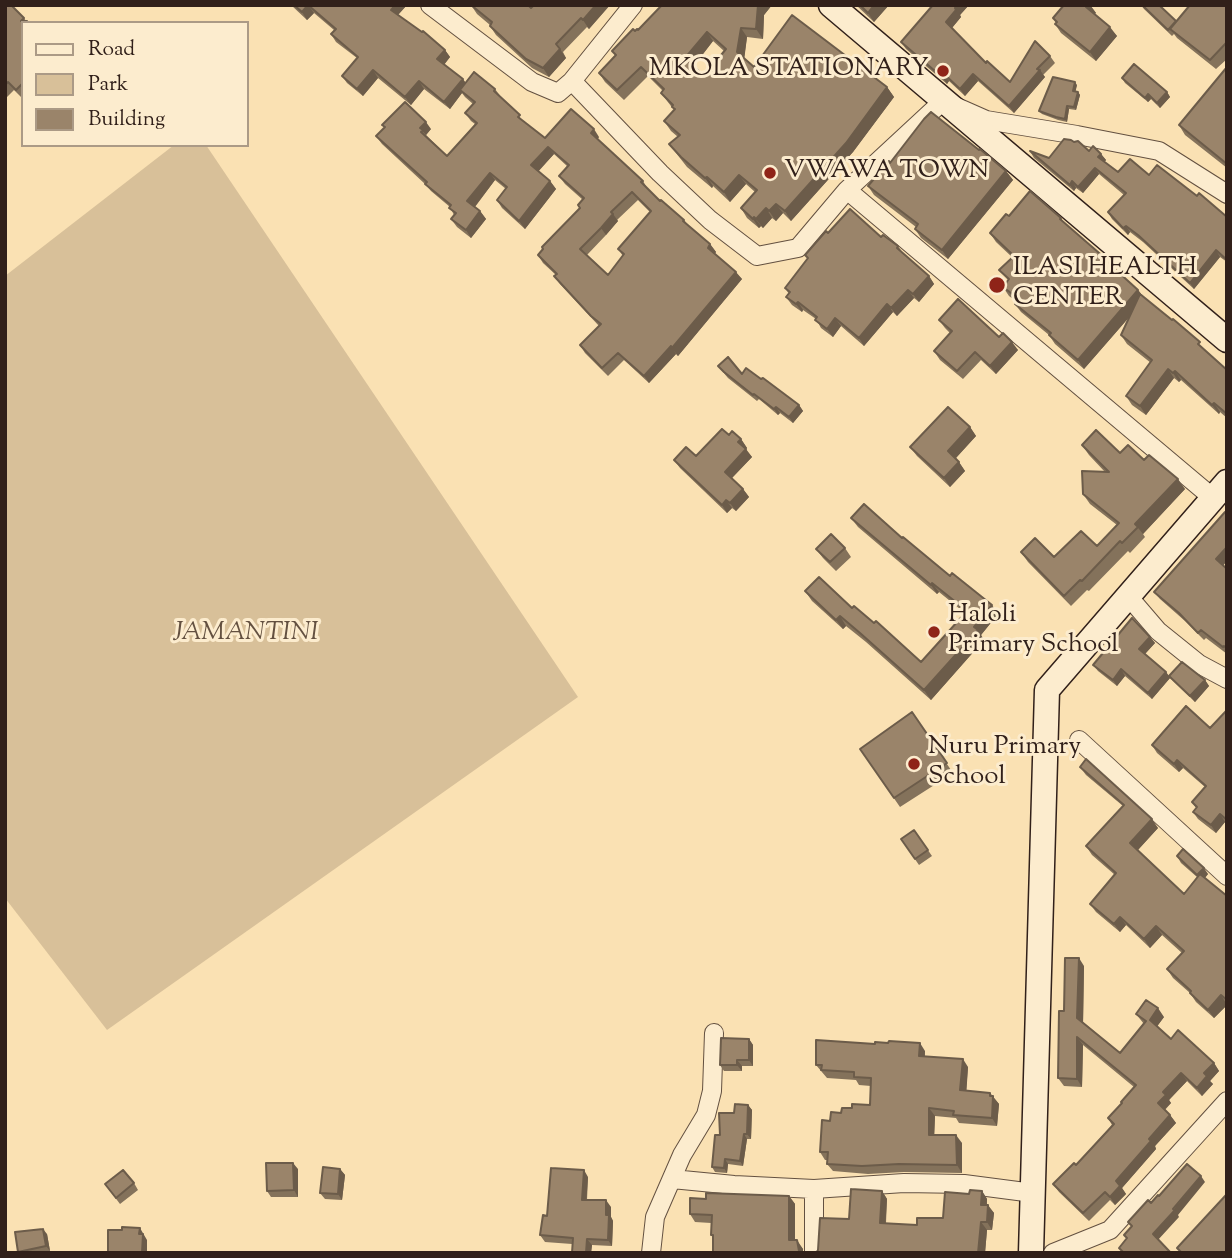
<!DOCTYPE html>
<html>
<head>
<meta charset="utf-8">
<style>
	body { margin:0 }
	#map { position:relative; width:1232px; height:1258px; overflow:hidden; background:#fae1b3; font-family:"Sorts Mill Goudy",serif }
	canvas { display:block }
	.frame { position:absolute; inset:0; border:7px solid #31201a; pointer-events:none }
	.legend { position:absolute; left:21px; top:21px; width:228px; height:126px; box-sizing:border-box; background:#fcecce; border:2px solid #ab9a86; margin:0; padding:9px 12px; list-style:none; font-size:21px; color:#31201a }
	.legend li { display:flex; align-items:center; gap:14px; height:35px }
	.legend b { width:35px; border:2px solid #ab9a86 }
</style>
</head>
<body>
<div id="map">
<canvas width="1232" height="1258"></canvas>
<div class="frame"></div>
<ul class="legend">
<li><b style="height:9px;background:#fcecce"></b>Road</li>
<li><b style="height:19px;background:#d8c099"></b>Park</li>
<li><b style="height:19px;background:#9a846a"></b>Building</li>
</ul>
</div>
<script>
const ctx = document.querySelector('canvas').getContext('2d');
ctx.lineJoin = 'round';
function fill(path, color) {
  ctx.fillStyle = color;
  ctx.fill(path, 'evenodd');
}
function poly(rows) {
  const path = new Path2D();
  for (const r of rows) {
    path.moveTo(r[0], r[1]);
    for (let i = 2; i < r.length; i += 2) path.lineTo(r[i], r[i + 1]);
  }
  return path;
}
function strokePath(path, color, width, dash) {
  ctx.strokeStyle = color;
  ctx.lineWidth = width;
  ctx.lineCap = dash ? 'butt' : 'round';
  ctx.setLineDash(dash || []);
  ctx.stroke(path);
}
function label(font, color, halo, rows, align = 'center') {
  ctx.font = font + ' "Sorts Mill Goudy",serif';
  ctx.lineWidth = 6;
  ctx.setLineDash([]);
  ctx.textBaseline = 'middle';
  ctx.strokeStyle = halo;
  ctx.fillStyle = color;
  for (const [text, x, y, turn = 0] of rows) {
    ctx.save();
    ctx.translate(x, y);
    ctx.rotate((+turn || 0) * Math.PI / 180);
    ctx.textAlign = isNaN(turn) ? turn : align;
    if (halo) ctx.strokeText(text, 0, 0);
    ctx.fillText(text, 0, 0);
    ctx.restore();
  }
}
const green = poly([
	[174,145,206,145,578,697,107,1030,5,898,5,276]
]);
const street = poly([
	[430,5,532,82,558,93,572,81,633,5],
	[572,81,660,173,710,220,757,256,798,248,847,190,943,101,986,120,1077,135,1159,151,1227,194],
	[847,190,1213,498],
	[1128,596,1158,631,1199,664,1227,679],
	[1079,740,1227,876],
	[672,1179,734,1185,814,1189,904,1183,964,1184,1033,1193],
	[814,1189,814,1253],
	[651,1253,655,1217,682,1155,706,1115,712,1091,714,1033],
	[1053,1253,1110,1230,1227,1101]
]);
const secondary = poly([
	[831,5,1227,340],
	[1031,1253,1047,690,1227,482]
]);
const wall = poly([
	[5,5,24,18,26,21,23,23,22,98,14,90,5,99],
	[291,5,407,5,398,15,445,50,450,57,444,65,463,79,465,83,495,89,501,97,525,123,545,138,599,137,598,139,643,181,647,188,660,201,684,220,688,225,710,244,716,252,715,254,742,279,678,356,676,354,649,383,624,360,608,376,585,353,580,345,599,326,560,284,554,276,556,275,543,263,538,255,580,208,578,205,583,200,565,184,559,176,567,166,554,154,538,171,550,181,556,189,525,229,502,208,497,200,506,189,495,180,475,207,480,211,486,219,471,238,457,227,451,219,454,215,450,207,431,191,425,184,382,144,376,136,431,129,426,135,447,156,475,124,471,121,465,113,473,104,465,97,462,93,450,109,424,89,411,105,378,78,363,96,347,83,342,76,357,58,336,42,331,34,334,30,314,13,307,20],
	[638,200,650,212,618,249,623,256,608,275,587,255,606,235,618,221,617,220],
	[471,5,531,8,534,5,610,5,589,29,587,27,563,52,566,58,549,77,532,68,496,35,490,26,490,25,477,14],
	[662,5,772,5,764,15,763,39,747,37,744,58,754,67,887,87,894,97,853,152,791,221,783,213,776,221,772,218,763,228,761,226,759,228,747,218,741,208,755,192,746,184,730,202,713,186,712,188,687,167,669,144,678,137,671,131,664,121,674,110,661,93,663,91,648,76,624,100,605,82,599,73,615,55,612,51,635,31,638,30],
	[713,41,724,51,708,71,703,75,694,66],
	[856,5,889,5,874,22],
	[933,5,969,5,960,15,961,17,952,28,986,63,1010,82,1050,56,1055,63,1043,75,1045,77,1014,113,978,81,965,96,949,81,947,84,906,49,901,42],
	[1064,5,1090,5,1096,13,1094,14,1117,36,1096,61,1061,33,1055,24,1056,23,1053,18],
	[1141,5,1159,5,1176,22,1227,5,1227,59,1216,69,1177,38,1174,34,1172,36,1144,9],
	[1227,67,1227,168,1185,135,1179,125],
	[1122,78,1167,92,1170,97,1160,108,1151,99,1148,102,1125,83],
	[1077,85,1075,91,1078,92,1080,95,1076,110,1069,109,1067,122,1058,120,1042,114,1039,111],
	[979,150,1006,171,1013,180,948,259,921,238,915,229,916,227,874,195,868,186,890,163],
	[1030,151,1049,158,1089,151,1101,154,1106,160,1104,162,1118,172,1149,175,1197,196,1227,217,1227,262,1220,257,1194,289,1143,242,1130,232,1128,235,1112,219,1108,212,1124,195,1099,174,1083,193,1076,188,1074,191,1034,158],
	[1009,216,1061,218,1065,224,1106,259,1111,265,1138,290,1143,296,1227,370,1227,418,1220,412,1219,414,1181,380,1179,382,1174,378,1146,415,1132,405,1126,396,1151,363,1127,344,1121,335,1131,315,1084,369,1055,344,1049,335,1021,312,1015,304,1017,302,1009,296,1003,287,1008,280,999,270,1013,258,996,242,990,233],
	[881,237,898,246,903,253,929,276,934,284,919,302,914,298,897,316,893,312,864,346,841,326,833,337,821,328,816,319,803,310,802,312,792,305,786,297,789,294,785,288,808,259,805,255],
	[939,320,999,337,1018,350,996,374,981,360,963,379,940,360,934,351,950,333,945,328],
	[718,366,761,379,799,405,803,411,793,423,780,413,778,415,759,399,757,401,728,378],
	[970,427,976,436,956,458,965,471,950,487,917,456,910,447],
	[729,435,741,439,747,448,745,449,752,457,732,478,743,489,749,497,736,511,732,508,727,513,680,468,674,460,696,456],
	[1082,445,1120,453,1144,460,1185,489,1143,534,1145,537,1130,553,1128,551,1089,591,1087,590,1071,606,1028,562,1021,552,1054,557,1097,546,1117,525,1090,504,1083,494,1105,472,1089,455],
	[851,518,902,538,998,614,981,635,984,640,931,700,866,642,846,626,843,629,812,601,805,591,852,608,921,662,965,613,939,592,937,594,858,527],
	[845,548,851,557,836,571,823,558,816,549],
	[1223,565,1227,569,1227,654,1206,638,1204,640,1185,621,1160,599,1154,592],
	[1150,637,1155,643,1145,654,1166,672,1169,676,1205,680,1209,686,1195,702,1170,678,1152,699,1125,676,1117,686,1098,671,1093,665],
	[1227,710,1227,823,1225,822,1216,833,1198,819,1193,812,1196,808,1192,802,1205,787,1183,768,1179,772,1157,753,1152,745,1210,728],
	[912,712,953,773,900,807,860,749],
	[1080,767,1158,828,1138,850,1184,894,1197,877,1181,863,1177,856,1208,874,1205,878,1227,896,1227,1005,1214,1018,1196,1002,1190,993,1173,978,1167,969,1182,953,1162,935,1150,948,1126,925,1120,932,1096,912,1090,904,1115,875,1092,855,1086,846,1123,806,1086,775],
	[914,830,932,856,919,865,901,839],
	[1084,966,1083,1022,1120,1053,1144,1024,1136,1014,1164,1017,1157,1026,1171,1039,1214,1063,1219,1071,1210,1081,1213,1084,1202,1096,1187,1081,1169,1100,1171,1103,1165,1110,1170,1115,1176,1123,1155,1146,1156,1149,1122,1188,1126,1194,1115,1205,1110,1200,1089,1221,1059,1192,1053,1184,1076,1165,1112,1125,1108,1118,1122,1104,1134,1087,1083,1045,1082,1087,1064,1086,1058,1078,1064,1011],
	[749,1039,753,1045,753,1066,742,1066,742,1071,724,1071,720,1065],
	[925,1051,925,1056,968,1067,966,1091,990,1093,999,1104,997,1126,959,1123,956,1118,935,1116,934,1135,962,1143,962,1173,904,1172,868,1174,833,1171,827,1164,828,1160,825,1160,820,1152,830,1121,841,1113,852,1108,870,1105,871,1086,859,1085,856,1080,827,1078,816,1065],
	[748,1105,752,1110,751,1139,747,1139,743,1166,728,1164,727,1173,715,1172,712,1167,720,1135,734,1113],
	[298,1169,298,1197,271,1197,267,1191],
	[340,1169,345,1175,342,1200,325,1199,320,1193],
	[588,1177,587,1200,611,1207,611,1217,613,1221,612,1246,592,1245,591,1253,572,1253,572,1244,545,1242,540,1235,547,1216],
	[134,1183,138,1190,120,1204,105,1184],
	[882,1191,887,1199,886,1223,917,1225,943,1218,969,1194,982,1191,987,1199,987,1205,994,1213,992,1230,987,1230,985,1253,849,1219],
	[789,1196,795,1204,795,1240,803,1249,713,1238,711,1235,711,1223,695,1222,690,1214,706,1199],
	[47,1234,50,1251,41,1253,18,1252]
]);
const shadedWall = poly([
	[308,5,314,13,307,20,302,12],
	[395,5,407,5,396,17,391,10],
	[596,5,610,5,589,29,583,20],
	[758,5,772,5,764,15,763,39,756,29],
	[874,5,889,5,874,22,868,13],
	[958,5,969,5,960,15,961,17,951,29,946,22],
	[1088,5,1090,5,1096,13,1092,16,1086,7],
	[1110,27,1117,36,1096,61,1090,52],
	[741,28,747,37,744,61,737,52],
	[707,32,713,41,692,68,685,58],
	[560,49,566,58,549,77,543,68],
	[445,50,450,57,442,67,437,59],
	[373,70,378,78,363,96,357,89],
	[1040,70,1045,77,1014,113,1009,106],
	[944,74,949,81,947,84,942,77],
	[973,74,978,81,965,96,960,89],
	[463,79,468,86,460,90,462,93,450,109,444,102],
	[419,81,424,89,411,105,405,97],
	[1075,82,1077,85,1075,94,1073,91],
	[887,87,894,97,853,152,791,221,785,211],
	[1078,92,1080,95,1076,110,1074,107],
	[1167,92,1170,97,1160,108,1157,103],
	[1148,94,1151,99,1148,102,1145,98],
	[1067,106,1069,109,1067,122,1065,119],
	[426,122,431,129,426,135,420,128],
	[594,129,599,137,596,140,591,133],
	[548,147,554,154,537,173,531,165],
	[1101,154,1106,160,1103,164,1098,157],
	[1095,168,1099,174,1083,193,1078,187],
	[1006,171,1013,180,948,259,942,250],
	[490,173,495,180,473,209,467,201],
	[739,175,746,184,730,202,724,192],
	[707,177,713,186,712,188,705,178],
	[550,181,556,189,525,229,519,221],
	[1072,181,1076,188,1074,191,1070,185],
	[776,204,783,213,776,221,769,211],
	[766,208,772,218,763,228,756,219],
	[480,211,486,219,471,238,466,230],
	[613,214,618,221,606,235,601,228],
	[754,217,761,226,759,228,753,219],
	[1126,226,1130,232,1128,235,1123,228],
	[710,244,716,252,713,255,708,248],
	[1216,250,1220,257,1194,289,1190,283],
	[736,272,742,279,678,356,672,348],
	[929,276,934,284,919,302,913,294],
	[908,290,914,298,897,316,891,308],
	[1138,290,1145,299,1084,369,1078,360],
	[798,302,803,310,802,312,796,304],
	[887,304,893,312,864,346,859,338],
	[835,318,841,326,833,337,827,329],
	[1012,342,1018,350,996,374,990,366],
	[671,346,676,354,649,383,644,376],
	[1168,369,1174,378,1146,415,1140,406],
	[1175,371,1181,380,1179,382,1173,373],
	[1214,403,1220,412,1219,414,1212,405],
	[799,405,803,411,793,423,789,417],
	[776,407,780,413,778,415,774,409],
	[970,427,976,436,954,460,948,451],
	[741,439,747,448,744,450,738,442],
	[746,449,752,457,730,480,725,472],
	[959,462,965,471,950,487,944,478],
	[1178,479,1185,489,1143,534,1135,524],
	[743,489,749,497,736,511,730,503],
	[726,500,732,508,727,513,722,505],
	[1227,547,1227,561,1222,567,1216,559],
	[932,583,939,592,937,594,931,585],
	[992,605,998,614,981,635,984,640,931,700,924,690],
	[840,616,846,626,843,629,836,620],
	[1150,637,1155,643,1144,655,1139,649],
	[1121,669,1125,676,1117,686,1113,680],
	[1166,672,1170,678,1152,699,1148,693],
	[1205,680,1209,686,1195,702,1190,696],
	[1177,760,1183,768,1179,772,1174,764],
	[1220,814,1225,822,1216,833,1211,825],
	[1152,819,1158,828,1136,852,1130,843],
	[1204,868,1208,874,1202,881,1197,875],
	[1120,917,1126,925,1120,932,1114,924],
	[1156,926,1162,935,1150,948,1144,939],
	[1079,958,1084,966,1083,1026,1077,1018],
	[1221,995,1227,1005,1214,1018,1208,1010],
	[1158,1008,1164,1017,1156,1028,1150,1020],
	[1077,1037,1083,1045,1082,1087,1077,1079],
	[749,1039,753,1045,753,1066,749,1060],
	[920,1043,925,1051,924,1063,919,1056],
	[963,1059,968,1067,966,1098,960,1090],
	[737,1060,742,1066,742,1071,737,1065],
	[1214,1063,1219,1071,1210,1081,1213,1084,1202,1096,1197,1088,1204,1073],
	[1181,1073,1187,1081,1169,1100,1171,1103,1163,1111,1158,1103,1163,1092],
	[990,1093,999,1104,997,1126,992,1118],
	[748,1105,752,1110,751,1139,747,1134],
	[929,1108,935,1116,934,1143,929,1135],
	[1170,1115,1176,1123,1155,1146,1156,1149,1122,1188,1126,1194,1115,1205,1110,1197,1116,1181,1149,1139],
	[744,1134,747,1139,743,1166,740,1161],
	[956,1135,962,1143,962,1173,957,1165],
	[725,1159,728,1164,727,1173,724,1168],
	[293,1163,298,1169,298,1197,294,1190],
	[340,1169,345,1175,342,1200,338,1194],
	[584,1170,588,1177,586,1206,582,1200],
	[1201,1176,1205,1182,1178,1215,1179,1217,1157,1241,1153,1234],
	[882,1191,887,1199,885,1231,880,1223],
	[982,1191,987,1199,986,1213,981,1205],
	[789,1196,795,1204,795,1249,789,1240],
	[606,1200,611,1207,611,1217,613,1221,612,1246,608,1240,606,1215],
	[988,1205,994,1213,992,1230,987,1222],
	[981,1222,987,1230,985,1253,978,1253],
	[140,1228,147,1240,147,1253,142,1253,139,1234],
	[43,1229,47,1234,50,1251,46,1246],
	[587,1239,592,1245,591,1253,586,1253],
	[797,1240,803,1249,803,1253,800,1253,799,1251]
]);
const building = poly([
	[5,5,11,5,24,18,21,21,27,21,28,23,23,23,23,83,16,90,8,82,5,85,5,5],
	[294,5,395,5,391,10,422,32,423,31,445,50,437,59,463,79,444,102,419,81,405,97,373,70,357,89,342,76,358,57,331,34,336,29,308,5,302,12,294,5],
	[471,5,528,5,531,8,534,5,596,5,583,20,581,18,556,44,560,49,543,68,526,59,490,26,492,22,471,5],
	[662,5,758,5,756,29,741,28,737,52,754,67,792,15,887,87,846,143,785,211,776,204,769,211,766,208,756,219,754,217,753,219,741,208,757,190,739,175,724,192,707,177,705,178,681,157,669,144,680,135,664,121,675,109,672,107,673,105,661,93,664,89,641,67,617,90,599,73,616,55,612,51,633,29,635,31,637,29,638,30,662,5],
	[707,32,726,49,708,71,707,71,703,75,685,58,707,32],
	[860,5,874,5,868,13,860,5],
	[933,5,958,5,955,8,956,10,946,22,986,63,987,61,1010,82,1035,41,1050,56,1037,69,1040,70,1009,106,973,74,960,89,944,74,942,77,901,42,933,5],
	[1064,5,1088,5,1086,7,1110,27,1090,52,1055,24,1057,22,1053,18,1064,5],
	[1142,5,1159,5,1176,21,1168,30,1142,5],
	[1190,5,1227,5,1227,42,1210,60,1170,29,1190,5],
	[1134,64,1167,92,1157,103,1148,94,1145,98,1122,78,1134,64],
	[1227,67,1227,164,1179,125,1227,67],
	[474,72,495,89,494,91,520,115,518,117,545,138,571,109,594,129,591,133,643,181,641,182,660,201,661,200,684,220,683,221,710,244,708,248,736,272,672,348,671,346,644,376,618,353,602,368,580,345,601,324,591,316,554,276,557,274,538,255,543,249,542,247,580,208,578,205,584,198,559,176,569,165,548,147,531,165,550,181,519,221,497,200,507,187,490,173,467,201,480,211,466,230,451,219,456,213,449,208,451,205,425,184,427,182,376,136,385,127,382,125,405,102,426,122,420,128,423,130,421,132,447,156,477,123,465,113,475,102,460,90,474,72],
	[632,192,651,211,618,249,624,254,608,275,580,249,601,228,613,214,611,212,632,192],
	[1053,77,1075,82,1073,91,1078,92,1074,107,1067,106,1065,119,1056,117,1039,111,1053,77],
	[931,112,979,150,980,149,1006,171,942,250,915,229,918,224,868,186,889,161,890,163,924,119,931,112],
	[1064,139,1071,140,1074,142,1078,141,1089,151,1093,146,1101,154,1098,157,1118,172,1130,159,1149,175,1157,165,1197,196,1199,193,1227,217,1227,260,1216,250,1190,283,1138,235,1126,226,1123,228,1108,212,1126,193,1095,168,1078,187,1072,181,1070,185,1030,151,1049,158,1064,139],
	[1030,191,1061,218,1060,219,1106,259,1105,260,1138,290,1078,360,1049,335,1051,333,1015,304,1019,299,1003,287,1009,279,999,270,1014,256,990,233,1006,214,1009,216,1030,191],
	[850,209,881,237,883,235,898,246,897,248,929,276,913,294,908,290,891,308,887,304,859,338,835,318,827,329,815,320,817,317,798,302,796,304,786,297,790,292,785,288,808,258,805,255,826,231,828,233,850,209],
	[1140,294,1172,320,1173,319,1200,342,1198,344,1227,370,1227,414,1214,403,1212,405,1175,371,1173,373,1168,369,1140,406,1126,396,1152,360,1121,335,1140,294],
	[958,299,999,337,1003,333,1012,342,990,366,975,352,957,371,934,351,952,331,939,320,958,299],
	[728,357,742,374,746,368,761,379,763,378,799,405,789,417,776,407,774,409,754,394,753,395,724,372,718,366,728,357],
	[948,407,970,427,948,451,959,462,944,478,910,447,948,407],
	[722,429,729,435,732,431,741,439,738,442,746,449,725,472,743,489,730,503,726,500,722,505,674,460,686,447,696,456,722,429],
	[1096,430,1120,453,1128,445,1144,460,1149,455,1178,479,1135,524,1138,527,1122,543,1120,541,1082,581,1080,580,1064,596,1021,552,1035,538,1054,557,1081,531,1097,546,1119,523,1083,494,1082,471,1109,472,1082,445,1096,430],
	[864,504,902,538,903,537,950,576,952,573,992,605,974,627,978,630,924,690,860,633,840,616,836,620,805,591,819,577,852,608,854,606,874,623,876,621,921,662,967,611,932,583,931,585,851,518,864,504],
	[1225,512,1227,513,1227,547,1216,559,1227,569,1227,648,1224,646,1223,647,1201,630,1198,633,1179,613,1154,592,1225,512],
	[831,534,845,548,830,562,816,549,831,534],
	[1132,618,1150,637,1139,649,1166,672,1148,693,1121,669,1113,680,1093,665,1132,618],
	[1182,662,1205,680,1190,696,1169,676,1182,662],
	[1186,706,1210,728,1227,710,1227,820,1220,814,1211,825,1193,812,1197,807,1192,802,1206,786,1177,760,1174,764,1152,745,1186,706],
	[912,712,947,763,894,798,860,749,912,712],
	[1086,759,1152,819,1130,843,1184,894,1200,874,1227,896,1227,1000,1221,995,1208,1010,1190,993,1191,991,1167,969,1184,951,1156,926,1144,939,1120,917,1114,924,1090,904,1116,873,1086,846,1124,805,1080,767,1086,759],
	[914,830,928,850,915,859,901,839,914,830],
	[1183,849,1204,868,1197,875,1177,856,1183,849],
	[1065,958,1079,958,1077,1018,1120,1053,1146,1021,1136,1014,1146,1000,1158,1008,1150,1020,1171,1039,1178,1030,1214,1063,1204,1073,1207,1076,1197,1088,1181,1073,1163,1092,1166,1095,1158,1103,1170,1115,1149,1139,1151,1141,1116,1181,1120,1186,1110,1197,1105,1192,1083,1213,1053,1184,1074,1163,1076,1165,1114,1124,1108,1118,1122,1103,1121,1102,1136,1085,1077,1037,1077,1079,1058,1078,1059,1011,1064,1011,1065,958],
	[721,1038,749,1039,749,1060,737,1060,737,1065,720,1065,721,1038],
	[816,1040,875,1044,875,1042,888,1043,889,1041,920,1043,919,1056,963,1059,960,1090,990,1093,990,1096,993,1096,992,1118,953,1115,954,1111,929,1108,929,1135,956,1135,957,1165,899,1164,862,1166,827,1164,828,1152,820,1152,822,1120,830,1121,831,1112,841,1113,842,1108,852,1108,852,1104,870,1105,871,1078,854,1077,854,1072,821,1070,822,1065,816,1065,816,1040],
	[735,1104,748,1105,747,1134,744,1134,740,1161,725,1159,724,1168,712,1167,715,1135,720,1135,719,1113,734,1113,735,1104],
	[266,1163,293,1163,294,1190,267,1191,266,1163],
	[1187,1164,1201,1176,1173,1209,1175,1210,1153,1234,1171,1253,1124,1253,1119,1248,1127,1238,1124,1235,1132,1226,1128,1222,1148,1200,1151,1203,1158,1195,1159,1196,1187,1164],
	[323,1167,340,1169,338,1194,320,1193,323,1167],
	[551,1168,584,1170,582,1200,606,1200,606,1215,609,1215,608,1240,587,1239,586,1253,572,1253,573,1238,540,1235,543,1215,547,1216,551,1168],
	[123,1170,134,1183,116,1198,105,1184,123,1170],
	[851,1189,882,1191,880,1223,917,1225,917,1218,943,1218,945,1192,969,1194,970,1190,982,1191,981,1205,988,1205,987,1222,981,1222,978,1253,816,1253,818,1250,820,1218,849,1219,851,1189],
	[706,1193,789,1196,789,1240,797,1240,799,1251,801,1253,713,1253,713,1235,711,1235,712,1215,690,1214,690,1198,706,1199,706,1193],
	[1226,1195,1227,1253,1182,1253,1177,1248,1226,1195],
	[122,1227,140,1228,139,1234,143,1234,142,1253,108,1253,108,1230,122,1230,122,1227],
	[43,1229,46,1246,18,1252,15,1232,43,1229]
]);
const markers = [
	[943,71,7,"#8f2418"],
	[770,173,7,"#8f2418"],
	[997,285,9,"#8f2418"],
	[934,632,7,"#8f2418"],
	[914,764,7,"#8f2418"]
];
const poiNames = [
	["MKOLA STATIONARY",929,71,"right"],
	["VWAWA TOWN",784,173],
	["ILASI HEALTH",1013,270],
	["CENTER",1013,300],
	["Haloli",948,617],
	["Primary School",948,647],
	["Nuru Primary",928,749],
	["School",928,779]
];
const parkNames = [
	["JAMANTINI",246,635]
];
fill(green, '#d8c099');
strokePath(street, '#635040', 20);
strokePath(secondary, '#31201a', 27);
strokePath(street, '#fcecce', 18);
strokePath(secondary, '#fcecce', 24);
fill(wall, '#84725b');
fill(shadedWall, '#6c5c4a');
fill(building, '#9a846a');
strokePath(building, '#6c5c4a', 2);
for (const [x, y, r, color] of markers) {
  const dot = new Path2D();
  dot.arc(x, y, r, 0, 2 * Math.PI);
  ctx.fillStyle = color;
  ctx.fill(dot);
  strokePath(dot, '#fcecce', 2.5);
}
label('26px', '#31201a', '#fcecce', poiNames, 'left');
label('italic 26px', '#635040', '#fcecce', parkNames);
</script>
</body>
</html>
